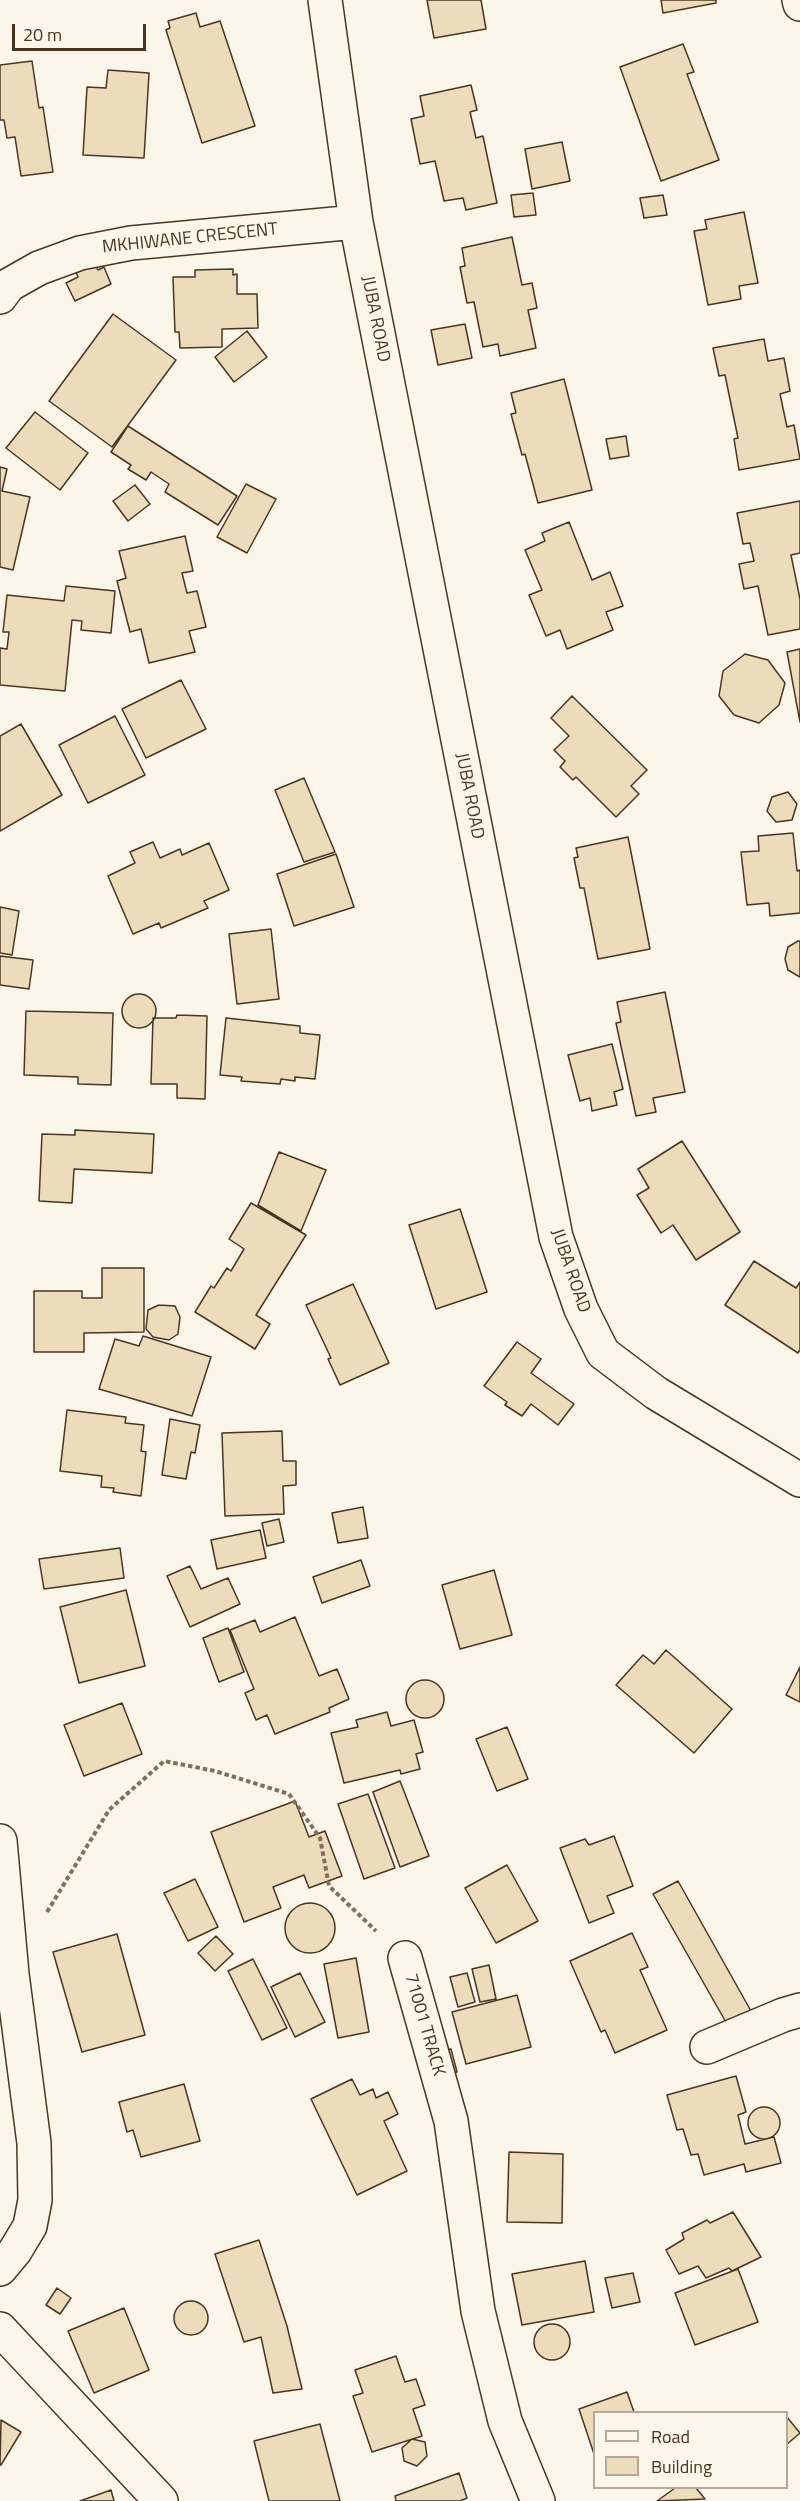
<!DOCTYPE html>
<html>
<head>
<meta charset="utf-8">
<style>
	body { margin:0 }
	#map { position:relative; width:800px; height:2501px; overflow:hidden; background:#fbf6e9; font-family:"Titillium Web",sans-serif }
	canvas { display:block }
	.legend { position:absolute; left:593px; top:2411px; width:195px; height:78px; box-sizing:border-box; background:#fbf6e9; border:2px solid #b4a999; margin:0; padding:8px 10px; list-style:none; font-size:18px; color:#4a3520 }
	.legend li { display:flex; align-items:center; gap:12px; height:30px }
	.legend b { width:30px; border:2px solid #b4a999 }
	.scale { position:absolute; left:12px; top:24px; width:134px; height:27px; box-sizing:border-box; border:3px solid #4a3520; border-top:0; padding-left:8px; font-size:18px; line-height:21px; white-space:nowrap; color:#4a3520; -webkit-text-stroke:4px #fbf6e9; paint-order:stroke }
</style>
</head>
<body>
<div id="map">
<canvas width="800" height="2501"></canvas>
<ul class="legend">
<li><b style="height:8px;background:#fbf6e9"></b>Road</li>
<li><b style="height:16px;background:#ecdcbc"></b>Building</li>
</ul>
<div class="scale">20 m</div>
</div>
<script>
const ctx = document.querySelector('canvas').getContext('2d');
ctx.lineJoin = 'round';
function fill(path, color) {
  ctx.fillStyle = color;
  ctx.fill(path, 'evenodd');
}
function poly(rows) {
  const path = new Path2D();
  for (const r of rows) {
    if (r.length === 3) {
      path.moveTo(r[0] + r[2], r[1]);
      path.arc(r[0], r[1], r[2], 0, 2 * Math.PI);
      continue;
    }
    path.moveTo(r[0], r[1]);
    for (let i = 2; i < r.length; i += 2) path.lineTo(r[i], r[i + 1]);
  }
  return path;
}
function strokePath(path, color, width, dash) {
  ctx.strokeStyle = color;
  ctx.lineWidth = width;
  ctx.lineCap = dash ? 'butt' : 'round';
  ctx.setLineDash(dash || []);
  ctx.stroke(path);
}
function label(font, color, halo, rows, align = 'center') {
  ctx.font = font + ' "Titillium Web",sans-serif';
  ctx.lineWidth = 4.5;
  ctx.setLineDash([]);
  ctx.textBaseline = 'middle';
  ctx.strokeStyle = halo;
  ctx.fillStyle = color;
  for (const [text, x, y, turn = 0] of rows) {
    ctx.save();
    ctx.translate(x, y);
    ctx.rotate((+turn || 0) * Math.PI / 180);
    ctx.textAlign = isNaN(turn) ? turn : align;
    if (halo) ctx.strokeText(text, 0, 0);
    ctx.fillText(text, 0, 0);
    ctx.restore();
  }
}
const building = poly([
	[427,0,481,0,486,29,434,38,427,0],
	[661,0,716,0,716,3,663,13,661,0],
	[196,13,200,27,220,21,255,126,202,143,166,30,170,28,168,21,196,13],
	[683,44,694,72,687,74,719,160,661,181,620,67,683,44],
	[32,61,39,108,43,107,53,172,21,176,15,137,7,138,4,120,0,120,0,65,32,61],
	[108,70,149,73,144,158,83,155,87,87,106,88,108,70],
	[471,85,477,110,470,112,476,138,483,136,497,203,466,210,463,198,444,201,435,161,420,164,411,119,424,116,420,96,471,85],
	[562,142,570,181,532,189,525,149,562,142],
	[533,193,536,215,514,217,511,195,533,193],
	[663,195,667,215,644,218,640,198,663,195],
	[744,212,758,283,739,286,741,299,708,305,694,231,707,229,705,220,744,212],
	[512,237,522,285,532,283,537,308,528,310,536,348,500,356,498,344,483,347,474,302,467,303,460,267,465,266,462,248,512,237],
	[93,261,98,270,104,267,111,284,75,301,66,283,78,277,75,270,93,261],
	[233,269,233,275,237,274,237,294,257,294,258,328,222,329,222,347,180,348,179,332,175,332,173,277,195,277,195,270,233,269],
	[113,314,176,360,112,447,49,401,113,314],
	[465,324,472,358,438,365,431,330,465,324],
	[247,331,267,357,234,382,215,357,247,331],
	[764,339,768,361,784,358,790,391,780,394,787,427,794,425,800,459,739,470,734,439,738,438,725,375,719,376,713,348,764,339],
	[564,379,592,490,538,503,525,454,522,455,511,414,516,413,511,393,564,379],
	[35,412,88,453,60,490,6,448,35,412],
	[128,426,237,496,218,525,165,492,169,484,151,472,146,480,128,469,131,465,111,452,128,426],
	[626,436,629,456,610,459,606,439,626,436],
	[0,467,7,469,2,491,30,497,13,570,0,567,0,467],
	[246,484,276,499,247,553,217,537,246,484],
	[135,485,150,504,128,521,113,501,135,485],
	[800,501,800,553,791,555,800,599,800,629,768,635,758,586,744,589,739,564,754,561,750,543,743,544,737,513,800,501],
	[569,522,592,580,610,572,623,606,606,612,613,630,567,649,560,630,546,636,529,595,542,590,525,550,545,541,542,533,569,522],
	[185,536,193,571,182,573,187,593,197,591,206,627,189,631,195,652,149,663,141,629,130,632,117,581,126,578,119,551,185,536],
	[66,586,115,591,111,633,81,630,82,621,72,620,65,691,0,685,0,648,7,649,9,632,3,632,7,595,64,601,66,586],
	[800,649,800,722,787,652,800,649],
	[745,654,768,660,785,683,779,705,759,723,734,715,719,696,723,671,745,654],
	[181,680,206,729,146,758,122,709,181,680],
	[572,696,647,770,631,786,639,794,616,817,576,777,573,780,560,767,565,761,554,750,569,736,551,718,572,696],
	[115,716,145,775,88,803,59,745,115,716],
	[21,724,62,795,0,831,0,736,21,724],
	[304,778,335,852,304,862,275,790,304,778],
	[788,792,797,804,792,820,776,822,767,811,772,797,788,792],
	[793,833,797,871,800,870,800,913,770,916,769,903,747,905,741,852,759,851,758,836,793,833],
	[628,837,650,949,598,959,584,888,580,888,574,858,578,857,576,848,628,837],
	[153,842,160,858,180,849,182,855,209,843,229,890,204,901,208,908,161,928,159,923,133,934,108,876,135,863,130,852,153,842],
	[336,854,354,907,294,926,277,874,336,854],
	[0,907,19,911,12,955,0,953,0,907],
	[271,929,279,999,237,1004,229,934,271,929],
	[798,941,800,941,800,977,788,970,785,959,788,947,798,941],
	[0,956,33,960,29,989,0,985,0,956],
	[665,992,685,1092,653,1098,656,1112,636,1116,616,1023,621,1022,617,1002,665,992],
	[139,1011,17],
	[26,1011,113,1013,111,1085,78,1084,78,1077,24,1075,26,1011],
	[177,1015,207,1016,205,1099,177,1098,177,1084,151,1084,153,1018,176,1018,177,1015],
	[226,1018,300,1026,300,1033,320,1035,315,1079,295,1077,295,1081,281,1079,280,1084,241,1081,242,1077,220,1075,226,1018],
	[612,1044,623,1089,614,1092,617,1105,592,1111,590,1098,580,1101,568,1055,612,1044],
	[75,1130,154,1134,152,1173,74,1169,72,1203,39,1201,42,1134,75,1135,75,1130],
	[682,1141,740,1232,696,1260,673,1225,661,1233,637,1195,649,1188,638,1169,682,1141],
	[279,1152,326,1170,301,1231,258,1205,279,1152],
	[251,1203,306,1235,256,1315,270,1324,255,1349,195,1312,211,1286,214,1288,227,1268,231,1271,244,1249,229,1239,251,1203],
	[460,1209,487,1292,436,1309,409,1225,460,1209],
	[754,1261,796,1288,800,1282,800,1350,798,1353,725,1305,754,1261],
	[102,1268,144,1268,144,1332,84,1333,84,1352,34,1352,34,1291,82,1291,82,1298,102,1298,102,1268],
	[353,1284,389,1363,340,1385,328,1359,331,1358,306,1305,353,1284],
	[159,1305,175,1306,180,1317,178,1334,169,1340,153,1337,146,1329,148,1310,159,1305],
	[143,1336,211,1357,192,1416,99,1389,115,1339,139,1346,143,1336],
	[517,1342,541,1359,531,1373,574,1404,558,1425,531,1404,522,1416,505,1405,507,1402,484,1386,517,1342],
	[67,1410,126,1417,125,1423,144,1425,141,1451,146,1452,141,1496,113,1492,114,1488,101,1487,102,1476,60,1471,67,1410],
	[170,1419,200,1425,195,1453,191,1452,186,1479,162,1475,170,1419],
	[282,1431,283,1461,296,1461,296,1485,283,1486,284,1514,225,1516,222,1433,282,1431],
	[363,1507,368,1538,338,1543,332,1513,363,1507],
	[279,1519,284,1542,267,1546,262,1523,279,1519],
	[260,1530,266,1558,217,1569,211,1540,260,1530],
	[120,1548,124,1578,44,1589,39,1559,120,1548],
	[361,1560,370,1586,322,1603,313,1577,361,1560],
	[190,1566,201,1589,228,1578,240,1604,190,1627,167,1576,190,1566],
	[494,1570,512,1635,460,1649,442,1585,494,1570],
	[126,1590,145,1666,79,1683,60,1607,126,1590],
	[295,1617,319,1676,337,1669,349,1699,329,1708,330,1712,275,1734,267,1715,256,1720,245,1693,254,1689,230,1630,255,1620,260,1632,295,1617],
	[228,1628,244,1672,219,1682,203,1638,228,1628],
	[666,1650,732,1709,694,1753,616,1685,643,1655,654,1664,666,1650],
	[800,1667,800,1702,786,1695,800,1667],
	[425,1699,19],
	[122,1703,142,1754,84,1776,64,1725,122,1703],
	[387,1712,391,1726,414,1720,423,1752,416,1754,420,1769,401,1774,400,1770,344,1783,331,1733,358,1727,356,1720,387,1712],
	[507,1727,528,1779,497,1791,476,1739,507,1727],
	[400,1781,429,1856,400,1867,373,1792,400,1781],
	[368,1794,395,1868,364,1879,338,1804,368,1794],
	[295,1801,309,1837,325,1831,342,1876,309,1888,304,1875,273,1887,281,1908,244,1922,211,1832,295,1801],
	[614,1836,633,1886,607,1896,614,1913,589,1923,560,1848,585,1839,589,1845,614,1836],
	[507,1865,538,1921,496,1943,465,1888,507,1865],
	[195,1879,218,1927,188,1941,164,1893,195,1879],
	[678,1881,751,2011,727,2024,653,1894,678,1881],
	[310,1928,25],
	[632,1933,648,1967,640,1970,667,2030,615,2053,605,2030,601,2032,570,1961,632,1933],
	[117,1934,145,2035,82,2052,53,1952,117,1934],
	[216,1936,233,1954,215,1971,198,1953,216,1936],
	[356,1958,369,2032,338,2038,324,1964,356,1958],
	[253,1959,287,2028,262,2040,228,1971,253,1959],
	[489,1965,496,1999,480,2002,472,1969,489,1965],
	[300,1973,325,2022,295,2037,271,1987,300,1973],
	[467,1973,475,2002,458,2007,450,1977,467,1973],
	[517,1995,531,2047,466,2064,452,2012,517,1995],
	[451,2049,457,2072,442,2076,436,2052,451,2049],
	[736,2076,746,2112,738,2115,745,2144,774,2137,781,2163,746,2172,744,2164,704,2175,698,2154,691,2155,683,2129,677,2130,667,2095,736,2076],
	[352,2079,360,2095,373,2089,376,2098,388,2092,398,2114,384,2121,407,2171,357,2195,311,2099,352,2079],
	[184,2084,200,2141,141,2157,133,2130,127,2132,119,2102,184,2084],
	[764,2123,16],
	[509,2152,563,2154,562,2223,507,2222,509,2152],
	[733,2212,761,2257,732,2271,729,2268,706,2278,698,2266,679,2274,666,2250,684,2239,682,2233,707,2220,710,2223,733,2212],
	[259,2240,287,2326,302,2389,273,2393,261,2337,244,2342,215,2254,259,2240],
	[585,2261,594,2312,522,2325,512,2274,585,2261],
	[738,2269,758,2322,695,2345,675,2293,738,2269],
	[633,2273,640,2302,612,2308,605,2278,633,2273],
	[57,2288,71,2298,60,2314,46,2305,57,2288],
	[191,2318,17],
	[124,2308,149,2370,94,2393,68,2331,124,2308],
	[552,2342,18],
	[396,2356,405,2382,416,2379,425,2405,413,2409,422,2436,372,2452,353,2396,363,2393,355,2370,396,2356],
	[627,2392,634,2412,594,2412,594,2454,579,2409,627,2392],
	[786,2416,800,2433,786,2445,786,2416],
	[1,2420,21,2432,1,2465,0,2465,1,2420],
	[320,2424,340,2501,269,2501,254,2441,320,2424],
	[412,2439,425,2442,427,2456,417,2466,404,2461,402,2448,412,2439],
	[459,2473,467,2498,460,2501,396,2501,395,2496,459,2473],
	[675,2488,696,2488,705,2499,657,2501,675,2488],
	[111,2490,114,2501,80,2501,111,2490]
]);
const path = poly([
	[47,1912,109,1810,164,1761,215,1771,289,1794,320,1838,329,1886,376,1931]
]);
const minor = poly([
	[325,0,356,222,556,1237,581,1309,603,1353,656,1393,800,1480],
	[799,0,800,4],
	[0,297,9,285,39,268,80,253,131,243,356,222],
	[0,1841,12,1974,34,2143,35,2200,30,2226,15,2251,0,2269],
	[405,1958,451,2121,478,2311,505,2421,538,2501],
	[707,2047,783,2015,800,2010],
	[0,2329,161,2501]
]);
const streetNames = [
	["MKHIWANE CRESCENT",190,239,-6],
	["JUBA ROAD",375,319,79],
	["JUBA ROAD",469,796,79],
	["JUBA ROAD",570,1271,71],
	["71001 TRACK",424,2025,74]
];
fill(building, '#ecdcbc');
strokePath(building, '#4a3520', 1.5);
strokePath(minor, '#4a3520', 36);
strokePath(path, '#7f6f5c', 4, [4.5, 3]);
strokePath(minor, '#fbf6e9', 33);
label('18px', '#4a3520', '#fbf6e9', streetNames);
</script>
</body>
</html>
